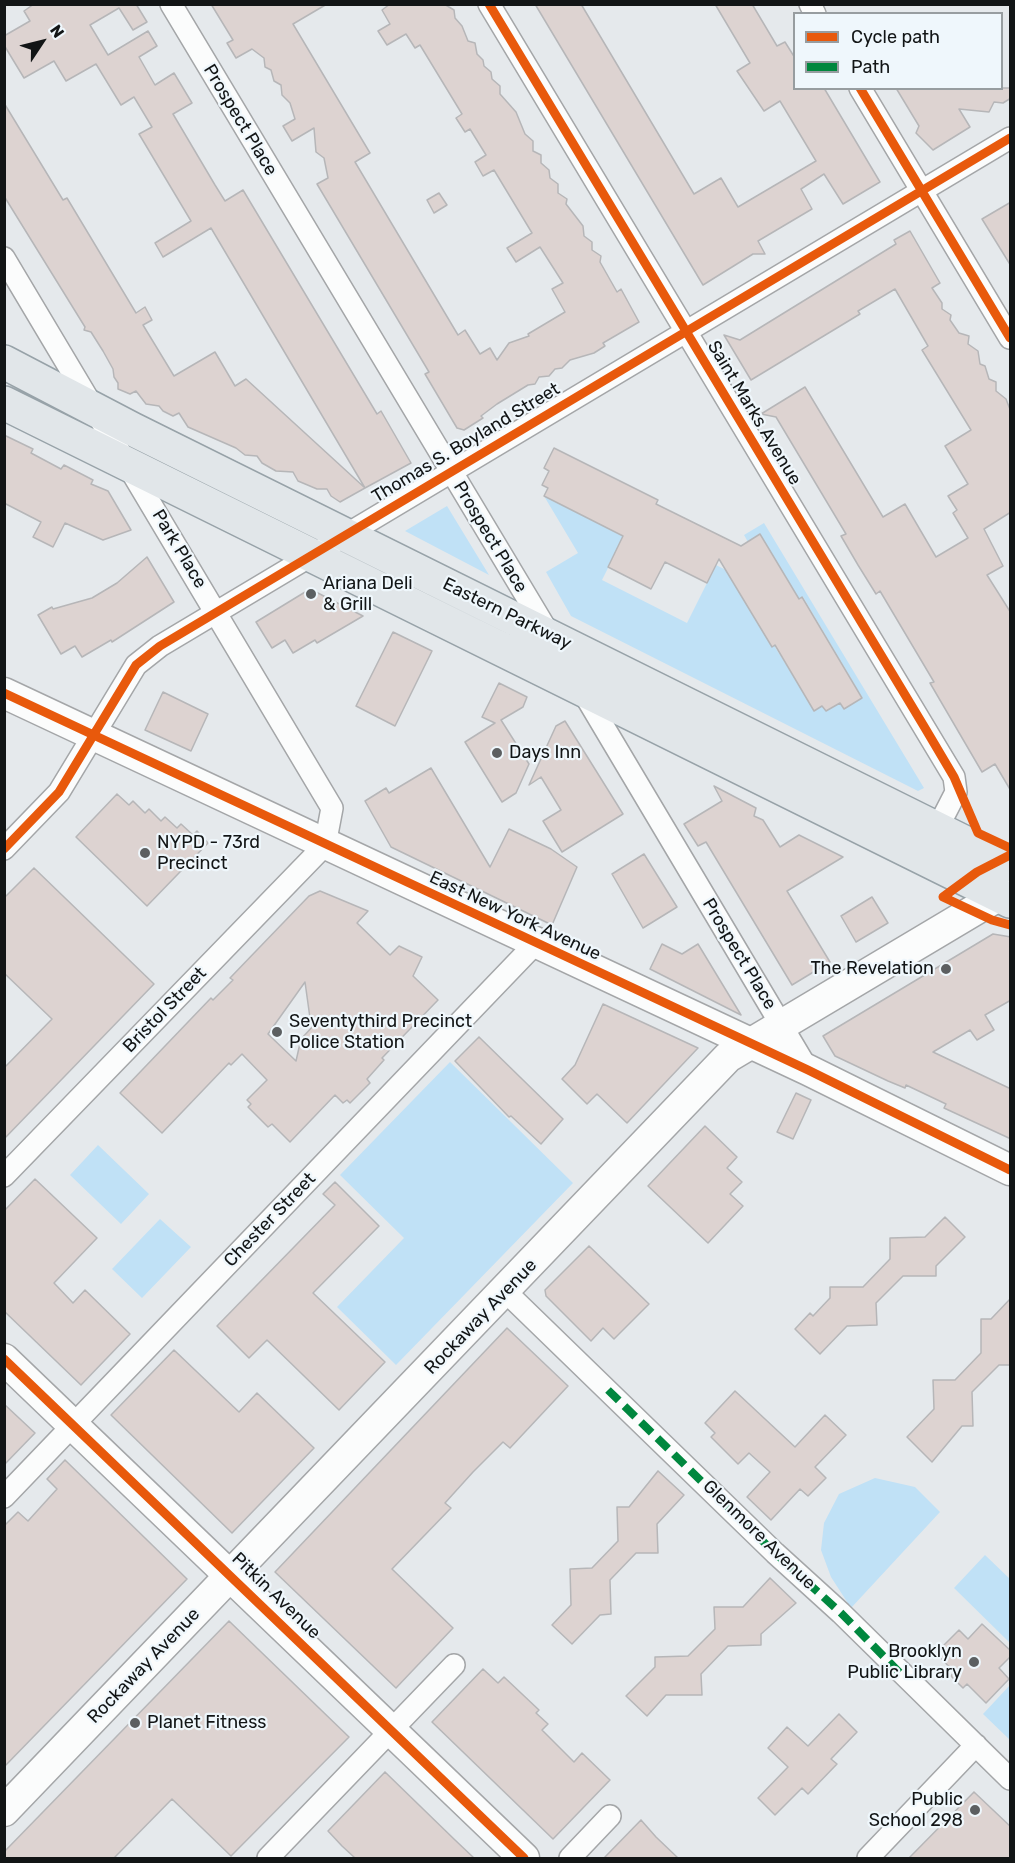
<!DOCTYPE html>
<html>
<head>
<meta charset="utf-8">
<style>
	body { margin:0 }
	#map { position:relative; width:1015px; height:1863px; overflow:hidden; background:#e5e9ec; font-family:Rubik,sans-serif }
	canvas { display:block }
	.frame { position:absolute; inset:0; border:6px solid #121516; pointer-events:none }
	.legend { position:absolute; left:793px; top:12px; width:210px; height:78px; box-sizing:border-box; background:#eff7fc; border:2px solid #979da0; margin:0; padding:8px 10px; list-style:none; font-size:18px; color:#121516 }
	.legend li { display:flex; align-items:center; gap:12px; height:30px }
	.legend b { width:30px; border:2px solid #979da0 }
	.north { position:absolute; left:12px; top:12px; width:60px; height:60px; -webkit-text-stroke:4px #eff7fc; paint-order:stroke; rotate:55deg; font-size:16px; font-weight:700; line-height:24px; text-align:center; color:#121516 }
	.north::after { content:''; display:block; margin:auto; width:21px; height:27px; background:#121516; clip-path:polygon(50% 0,100% 100%,50% 72%,0 100%) }
</style>
</head>
<body>
<div id="map">
<canvas width="1015" height="1863"></canvas>
<div class="frame"></div>
<ul class="legend">
<li><b style="height:8px;background:#e8590c"></b>Cycle path</li>
<li><b style="height:8px;background:#00873e"></b>Path</li>
</ul>
<div class="north">N</div>
</div>
<script>
const ctx = document.querySelector('canvas').getContext('2d');
ctx.lineJoin = 'round';
function fill(path, color) {
  ctx.fillStyle = color;
  ctx.fill(path, 'evenodd');
}
function poly(rows) {
  const path = new Path2D();
  for (const r of rows) {
    path.moveTo(r[0], r[1]);
    for (let i = 2; i < r.length; i += 2) path.lineTo(r[i], r[i + 1]);
  }
  return path;
}
function strokePath(path, color, width, dash) {
  ctx.strokeStyle = color;
  ctx.lineWidth = width;
  ctx.lineCap = dash ? 'butt' : 'round';
  ctx.setLineDash(dash || []);
  ctx.stroke(path);
}
function label(font, color, halo, rows, align = 'center') {
  ctx.font = font + ' Rubik,sans-serif';
  ctx.lineWidth = 4.5;
  ctx.setLineDash([]);
  ctx.textBaseline = 'middle';
  ctx.strokeStyle = halo;
  ctx.fillStyle = color;
  for (const [text, x, y, turn = 0] of rows) {
    ctx.save();
    ctx.translate(x, y);
    ctx.rotate((+turn || 0) * Math.PI / 180);
    ctx.textAlign = isNaN(turn) ? turn : align;
    if (halo) ctx.strokeText(text, 0, 0);
    ctx.fillText(text, 0, 0);
    ctx.restore();
  }
}
const green = poly([
	[544,496,612,530,627,530,602,580,687,623,716,565,726,570,815,710,822,706,826,711,840,703,844,709,862,697,803,597,799,599,760,535,748,542,744,535,764,523,924,788,918,791,571,616,546,572,578,553],
	[447,506,489,575,405,531],
	[450,1062,573,1183,396,1365,337,1307,404,1238,340,1175],
	[98,1145,149,1194,121,1224,70,1175],
	[160,1219,191,1247,142,1298,112,1269],
	[875,1478,915,1487,940,1512,851,1608,831,1577,821,1550,824,1523,839,1494],
	[985,1555,1010,1579,1010,1643,954,1588],
	[1010,1685,1010,1740,983,1714]
]);
const building = poly([
	[34,4,136,4,147,22,133,30,119,8,90,25,108,55,148,31,157,46,139,57,155,85,174,73,192,103,173,114,215,185,225,201,243,190,377,414,381,411,411,463,365,488,211,228,163,257,155,243,191,221,139,134,152,127,134,97,121,105,96,64,66,81,54,61,24,78,4,45,4,36,30,21,24,11,34,4],
	[211,4,327,4,293,24,370,153,355,162,458,335,465,330,480,354,490,348,497,360,509,343,529,336,528,334,565,312,552,289,563,283,540,247,516,262,507,248,532,233,494,170,483,176,475,162,486,155,470,129,465,132,456,118,462,114,420,45,415,48,406,34,387,45,378,31,390,24,382,10,390,4,444,4,454,10,455,18,462,26,468,41,475,43,477,54,483,60,484,66,491,72,492,79,500,86,500,94,516,112,525,134,533,141,533,151,541,155,541,163,549,170,550,178,558,184,558,193,567,199,566,204,583,226,584,236,592,242,592,250,601,256,600,262,617,292,621,289,639,322,603,343,605,346,594,353,570,360,562,368,555,369,549,376,539,377,535,384,528,385,497,404,481,416,483,418,464,430,457,428,425,374,429,372,317,184,328,178,324,158,316,152,314,128,292,141,283,126,295,119,290,103,282,95,281,85,274,81,271,70,265,67,264,58,252,49,236,58,227,43,233,40,211,4],
	[535,4,581,4,694,194,721,178,738,207,816,161,780,101,764,111,737,71,750,63,715,4,752,4,777,46,785,42,795,58,795,88,824,88,880,182,843,204,824,174,801,189,812,209,758,241,765,254,753,254,703,285,535,4],
	[896,88,1011,88,1011,98,1003,103,994,102,989,112,959,109,970,127,933,150,916,133,919,126,896,88],
	[4,103,63,200,67,198,136,313,145,307,152,320,143,325,174,376,215,352,235,386,246,379,365,488,340,502,331,496,327,489,317,489,298,481,293,472,276,471,262,463,257,456,245,455,236,448,188,427,179,413,173,416,163,411,159,406,146,404,136,391,130,394,118,389,118,383,114,377,113,369,103,351,91,332,84,330,85,327,4,196,4,103],
	[439,193,447,205,434,213,427,200,439,193],
	[1011,202,1011,266,982,219,1011,202],
	[910,231,940,283,932,288,942,303,942,309,951,315,950,320,959,333,969,336,968,344,978,351,980,364,985,366,989,379,996,382,996,391,1006,399,1011,412,1011,512,984,529,1003,566,987,575,1011,613,1011,791,995,764,982,772,930,683,934,682,880,591,876,594,858,565,841,536,846,534,776,417,761,414,805,387,883,517,905,504,936,557,968,538,953,513,957,510,948,496,968,484,945,446,971,430,922,350,928,346,895,289,858,311,860,314,751,380,724,335,740,340,896,244,894,240,910,231],
	[4,435,33,449,31,453,61,469,64,465,93,480,91,484,108,491,131,530,103,540,65,523,53,547,33,537,41,522,4,503,4,435],
	[554,448,658,500,656,504,741,546,760,534,799,599,802,597,862,698,844,709,840,703,826,711,822,706,814,711,775,645,772,647,719,559,707,583,665,562,651,589,608,567,623,536,544,496,548,488,542,485,549,471,544,468,554,448],
	[147,557,174,602,112,642,111,640,82,657,75,646,61,654,38,615,52,607,53,609,92,598,117,583,147,557],
	[310,589,363,616,317,643,315,640,293,653,285,640,272,648,256,622,310,589],
	[393,632,432,651,395,726,356,706,393,632],
	[499,683,527,697,523,707,501,720,529,764,516,793,502,802,465,742,495,723,482,717,499,683],
	[163,692,208,714,191,751,145,730,163,692],
	[565,721,623,814,562,852,543,821,561,810,541,777,529,785,556,726,565,721],
	[431,768,490,867,509,829,551,849,577,867,552,925,391,847,365,801,386,788,389,793,431,768],
	[714,786,756,808,754,816,763,820,780,847,799,835,843,857,787,891,830,962,792,985,706,842,698,846,684,824,722,801,714,786],
	[117,794,129,805,133,801,145,813,149,809,161,821,165,817,177,828,181,824,193,835,197,831,208,843,147,906,76,837,117,794],
	[644,854,677,907,643,928,612,874,644,854],
	[34,868,154,984,4,1139,4,1068,52,1019,4,973,4,898,34,868],
	[320,891,368,911,357,923,390,955,399,946,422,957,413,976,438,1000,382,1058,384,1060,367,1079,370,1083,350,1103,347,1100,343,1103,335,1095,290,1142,272,1124,268,1127,248,1107,251,1104,247,1100,267,1080,242,1054,231,1065,229,1063,162,1133,120,1093,211,998,213,1000,233,980,230,978,309,896,320,891],
	[305,982,310,1018,314,1025,301,1039,296,1061,268,1034,305,982],
	[872,897,888,923,856,942,841,916,872,897],
	[993,934,1011,937,1011,1000,985,1015,994,1030,977,1040,970,1030,933,1052,1011,1089,1011,1139,944,1108,946,1104,906,1085,905,1088,888,1081,835,1056,823,1036,993,934],
	[662,944,682,954,698,944,741,1015,650,969,662,944],
	[603,1004,698,1048,627,1123,597,1094,587,1104,562,1079,575,1065,603,1004],
	[479,1037,563,1119,541,1144,511,1116,509,1117,455,1061,479,1037],
	[796,1093,811,1100,793,1139,777,1132,796,1093],
	[705,1126,737,1157,727,1168,742,1182,730,1194,743,1206,708,1243,648,1186,705,1126],
	[35,1179,97,1238,54,1283,73,1303,85,1290,130,1334,81,1385,4,1311,4,1211,35,1179],
	[335,1182,379,1226,313,1293,385,1362,339,1410,267,1340,249,1358,217,1326,335,1205,323,1194,335,1182],
	[945,1217,965,1237,936,1266,936,1276,903,1276,876,1303,877,1325,847,1326,820,1354,795,1329,810,1313,813,1316,830,1298,830,1287,863,1287,890,1259,890,1238,925,1237,945,1217],
	[589,1246,649,1304,614,1339,603,1328,591,1341,546,1296,545,1290,589,1246],
	[1011,1298,1011,1365,999,1365,972,1392,973,1426,962,1426,932,1462,907,1437,934,1409,933,1380,955,1380,981,1353,981,1319,991,1319,1011,1298],
	[507,1328,568,1386,510,1448,503,1442,473,1472,445,1503,451,1508,392,1569,453,1628,396,1688,275,1572,507,1328],
	[174,1350,239,1412,257,1393,314,1448,232,1533,111,1415,174,1350],
	[735,1391,795,1447,825,1415,846,1435,815,1467,826,1478,808,1496,800,1489,771,1520,747,1497,770,1472,749,1453,738,1464,711,1437,715,1433,705,1423,735,1391],
	[4,1404,35,1433,4,1465,4,1404],
	[65,1460,187,1579,4,1767,4,1526,18,1512,28,1521,57,1489,47,1479,65,1460],
	[658,1471,684,1495,657,1524,658,1553,636,1553,610,1580,611,1614,600,1615,572,1644,552,1625,571,1605,570,1569,592,1568,618,1541,617,1507,629,1507,658,1471],
	[770,1578,796,1603,761,1634,761,1645,728,1646,701,1674,702,1695,666,1695,647,1716,626,1696,655,1667,655,1657,688,1656,715,1629,714,1607,743,1607,770,1578],
	[229,1621,349,1737,231,1856,172,1799,114,1858,4,1858,4,1852,229,1621],
	[982,1624,1011,1651,1011,1656,999,1668,1009,1679,986,1703,967,1684,963,1688,951,1676,954,1672,936,1653,959,1630,968,1639,982,1624],
	[483,1669,498,1683,504,1677,539,1710,536,1713,548,1724,542,1730,574,1762,582,1753,610,1780,553,1839,432,1722,483,1669],
	[839,1714,857,1732,831,1759,837,1764,808,1794,802,1788,775,1815,758,1798,788,1767,768,1748,787,1727,808,1746,839,1714],
	[385,1772,455,1840,474,1858,355,1858,342,1846,328,1831,385,1772],
	[974,1792,1011,1827,1011,1858,909,1858,974,1792],
	[641,1820,656,1837,678,1858,604,1858,641,1820]
]);
const street = poly([
	[171,4,549,634],
	[489,4,954,777,956,792,937,829],
	[810,4,815,14],
	[860,88,1010,338],
	[4,258,332,808,325,845,4,1176],
	[583,692,808,1070],
	[4,849,59,792,136,665,160,646,1010,138],
	[506,1292,775,1553,841,1613,1010,1779],
	[4,1497,535,944],
	[268,1858,454,1665],
	[570,1858,610,1816],
	[868,1858,976,1745]
]);
const secondary = poly([
	[4,693,808,1070,1010,1170],
	[4,1359,524,1858],
	[4,1811,728,1057,1010,889]
]);
const primary = poly([
	[4,362,132,429,1010,865],
	[4,403,1010,901]
]);
const quiet = poly([
	[608,1390,775,1553,841,1613,902,1675]
]);
const cycleway = poly([
	[489,4,925,728,954,777,978,833,1010,848],
	[860,88,1010,338],
	[4,693,808,1070,1010,1170],
	[4,849,59,792,136,665,160,646,1010,138],
	[1010,855,977,872,943,897,992,920,1010,925],
	[4,1359,524,1858]
]);
const markers = [
	[311,594,6,"#5c5f61"],
	[497,753,6,"#5c5f61"],
	[145,853,6,"#5c5f61"],
	[946,969,6,"#5c5f61"],
	[277,1032,6,"#5c5f61"],
	[974,1662,6,"#5c5f61"],
	[135,1723,6,"#5c5f61"],
	[975,1810,6,"#5c5f61"]
];
const streetNames = [
	["Prospect Place",240,120,59],
	["Saint Marks Avenue",754,413,59],
	["Thomas S. Boyland Street",466,443,-31],
	["Prospect Place",490,537,59],
	["Park Place",179,549,59],
	["Eastern Parkway",507,614,26],
	["East New York Avenue",515,916,25],
	["Prospect Place",739,954,59],
	["Bristol Street",165,1010,-46],
	["Chester Street",270,1220,-46],
	["Rockaway Avenue",481,1317,-46],
	["Glenmore Avenue",759,1535,44],
	["Pitkin Avenue",276,1596,44],
	["Rockaway Avenue",144,1666,-46]
];
const poiNames = [
	["Ariana Deli",323,584],
	["& Grill",323,605],
	["Days Inn",509,753],
	["NYPD - 73rd",157,843],
	["Precinct",157,864],
	["The Revelation",934,969,"right"],
	["Seventythird Precinct",289,1022],
	["Police Station",289,1043],
	["Brooklyn",962,1652,"right"],
	["Public Library",962,1673,"right"],
	["Planet Fitness",147,1723],
	["Public",963,1800,"right"],
	["School 298",963,1821,"right"]
];
fill(green, '#c0e1f6');
fill(building, '#ddd3d1');
strokePath(building, '#b6b6b8', 1.5);
strokePath(street, '#a4a6a8', 24);
strokePath(secondary, '#a4a6a8', 33);
strokePath(primary, '#97a2a8', 36);
strokePath(street, '#fbfcfc', 21);
strokePath(secondary, '#fbfcfc', 30);
strokePath(primary, '#e1e6e9', 33);
strokePath(quiet, '#00873e', 8, [15, 8]);
strokePath(cycleway, '#e8590c', 9);
for (const [x, y, r, color] of markers) {
  const dot = new Path2D();
  dot.arc(x, y, r, 0, 2 * Math.PI);
  ctx.fillStyle = color;
  ctx.fill(dot);
  strokePath(dot, '#eff7fc', 2);
}
label('18px', '#121516', '#eff7fc', streetNames);
label('18px', '#121516', '#eff7fc', poiNames, 'left');
</script>
</body>
</html>
